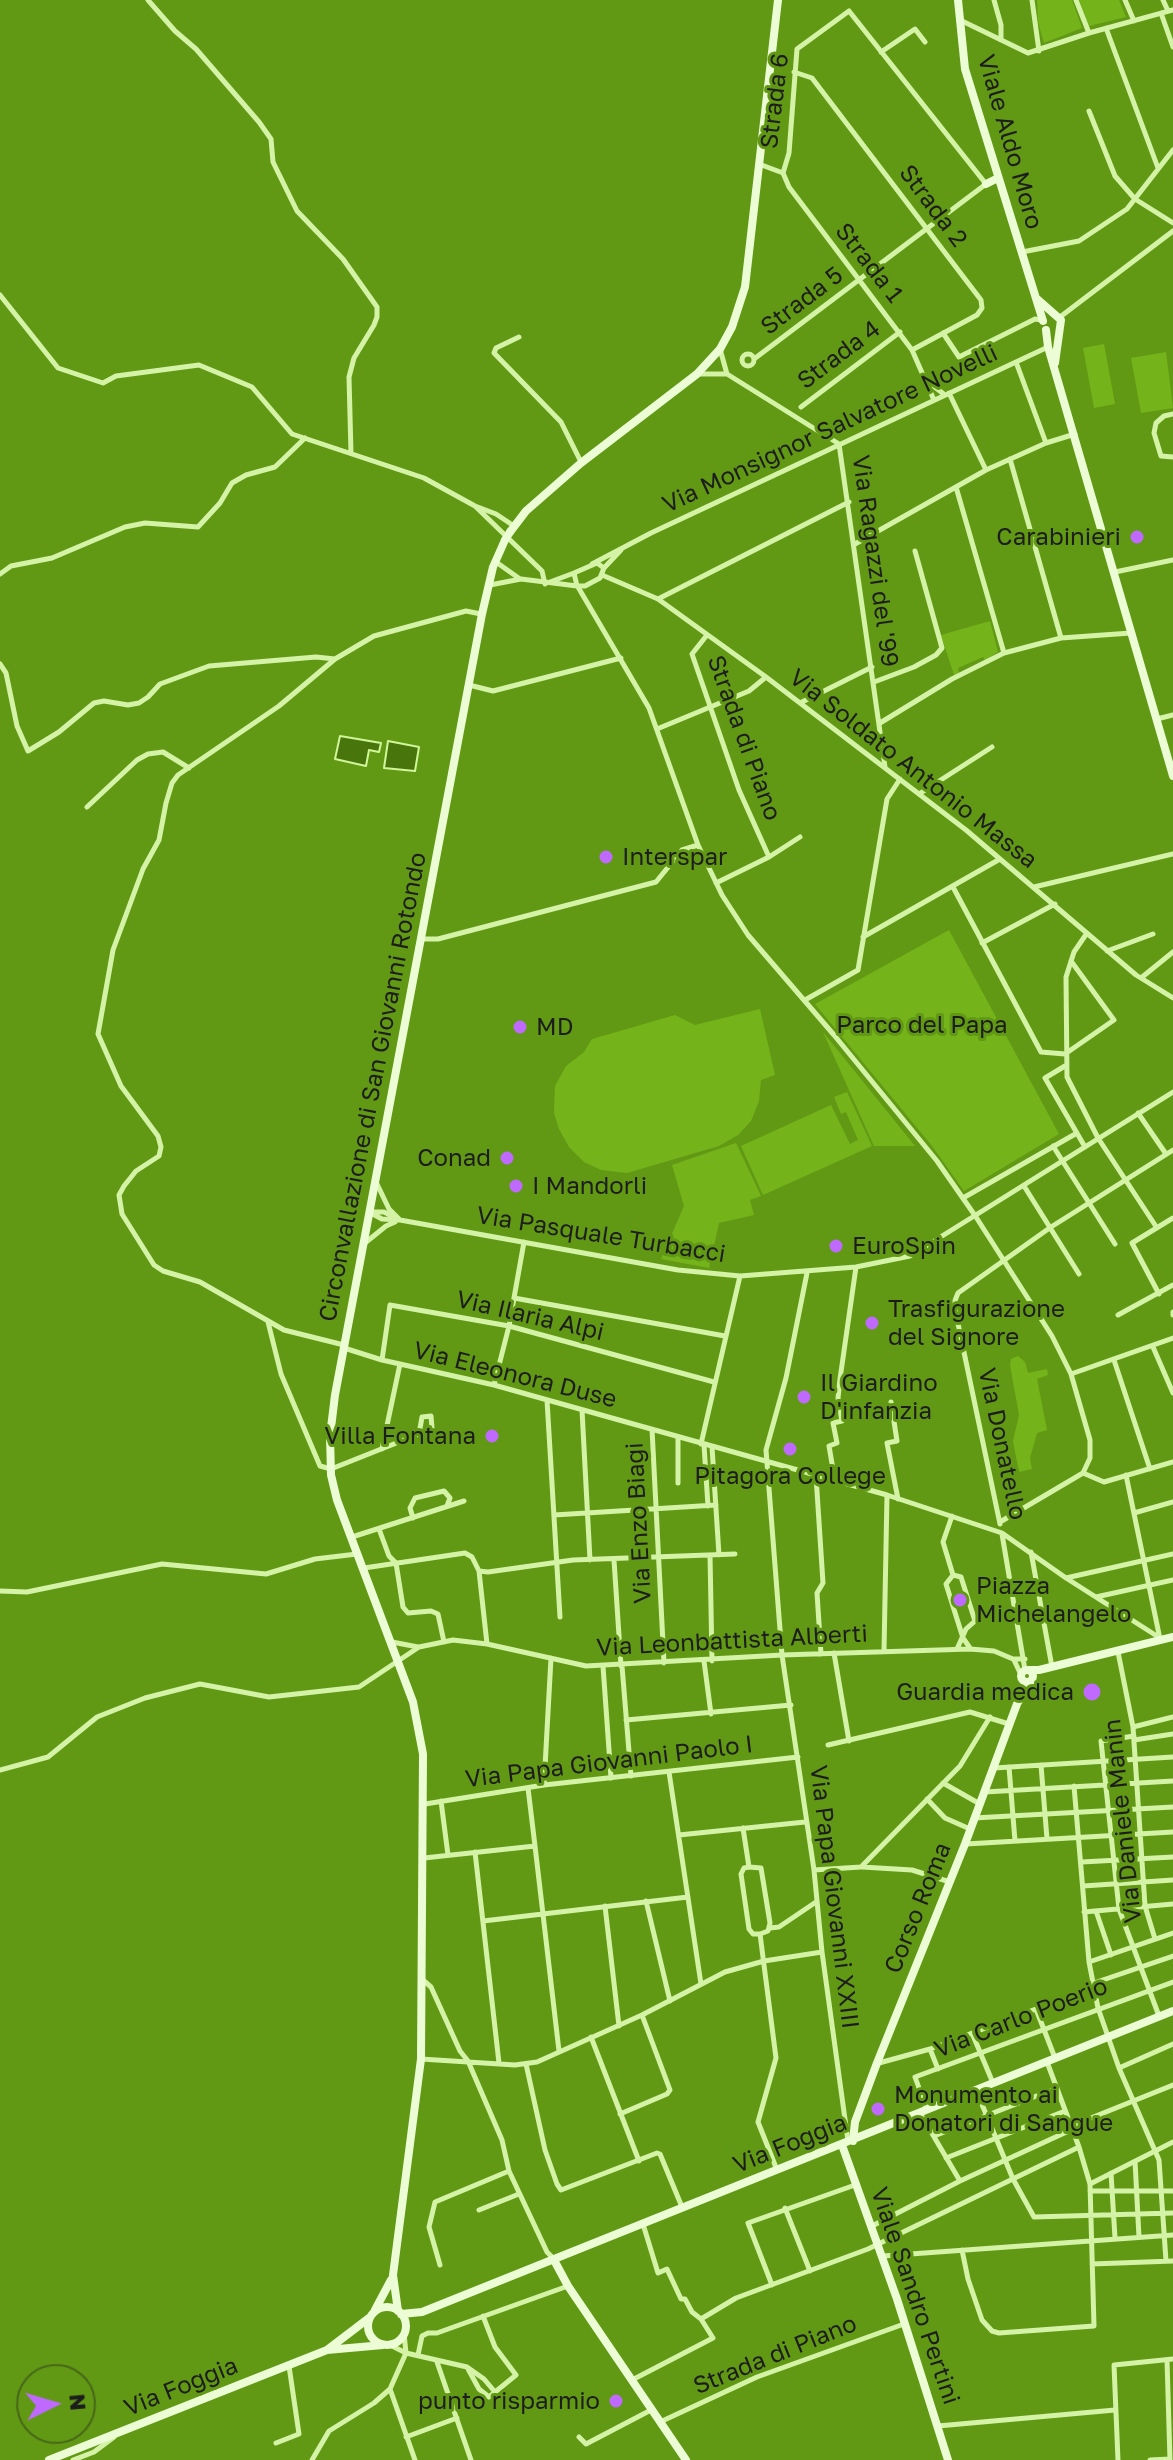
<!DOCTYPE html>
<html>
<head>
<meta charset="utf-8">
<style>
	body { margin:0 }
	#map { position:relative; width:1173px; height:2460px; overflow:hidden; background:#619914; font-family:"Golos Text",sans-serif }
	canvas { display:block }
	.north { position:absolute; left:16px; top:2364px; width:80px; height:80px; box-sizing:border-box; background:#619914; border:2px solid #466718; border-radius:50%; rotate:85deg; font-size:22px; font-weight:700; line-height:32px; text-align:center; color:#1d1d1d }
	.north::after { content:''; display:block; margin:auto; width:28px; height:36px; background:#bf69ff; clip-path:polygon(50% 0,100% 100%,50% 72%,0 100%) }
</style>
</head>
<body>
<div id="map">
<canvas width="1173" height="2460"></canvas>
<div class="north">N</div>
</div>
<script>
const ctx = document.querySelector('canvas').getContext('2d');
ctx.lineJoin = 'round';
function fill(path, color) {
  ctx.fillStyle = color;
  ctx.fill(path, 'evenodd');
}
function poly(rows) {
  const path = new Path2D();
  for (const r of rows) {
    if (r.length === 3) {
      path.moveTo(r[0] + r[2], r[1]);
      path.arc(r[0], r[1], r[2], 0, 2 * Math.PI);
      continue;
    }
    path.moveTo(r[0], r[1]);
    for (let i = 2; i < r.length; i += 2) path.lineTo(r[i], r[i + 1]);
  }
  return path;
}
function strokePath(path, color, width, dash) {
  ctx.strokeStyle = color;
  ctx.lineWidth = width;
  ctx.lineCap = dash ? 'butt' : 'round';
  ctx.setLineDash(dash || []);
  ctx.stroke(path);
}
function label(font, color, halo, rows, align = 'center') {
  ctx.font = font + ' "Golos Text",sans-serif';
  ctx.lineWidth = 6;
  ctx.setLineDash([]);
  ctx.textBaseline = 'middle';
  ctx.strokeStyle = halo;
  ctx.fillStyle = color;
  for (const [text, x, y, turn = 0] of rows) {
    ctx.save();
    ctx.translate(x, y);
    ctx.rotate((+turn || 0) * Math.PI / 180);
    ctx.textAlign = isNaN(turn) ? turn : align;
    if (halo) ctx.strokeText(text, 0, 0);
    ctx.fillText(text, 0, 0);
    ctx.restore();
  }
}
const green = poly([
	[1037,0,1072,0,1082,28,1044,43,1038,22],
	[1079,0,1119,0,1126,17,1089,26],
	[1104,344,1115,404,1094,408,1083,348],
	[1166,352,1173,408,1141,413,1131,358],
	[990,621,998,652,985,660,983,657,958,668,959,673,954,675,941,635],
	[949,930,1059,1134,964,1191,932,1146,815,1004],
	[760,1009,775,1075,761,1080,759,1101,751,1121,738,1135,719,1146,627,1173,601,1170,584,1162,569,1147,559,1129,554,1113,555,1086,566,1066,584,1052,592,1039,675,1015,695,1025],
	[823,1032,915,1146,874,1146],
	[847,1092,872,1146,763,1195,741,1146,831,1105,850,1144,858,1140,846,1112,841,1114,834,1097],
	[736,1143,761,1196,750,1200,754,1215,719,1223,709,1268,661,1259,684,1206,672,1165],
	[1018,1356,1025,1362,1028,1373,1047,1369,1048,1375,1037,1379,1047,1430,1037,1433,1030,1458,1032,1469,1019,1472,1013,1441,1019,1415,1010,1365,1011,1359]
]);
const water = poly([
	[340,736,381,743,379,752,369,750,366,766,335,759,340,736],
	[388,741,419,747,415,771,384,768,388,741]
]);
const street = poly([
	[148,0,175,31,196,49,259,122,271,139,273,162,297,211,343,259,377,307,377,317,374,325,354,358,349,377,351,453],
	[994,0,1001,25,1001,40],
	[1032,0,1039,51],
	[1076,0,1089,33],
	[1125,0,1134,21],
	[1163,0,1168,11],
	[1161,13,1173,47],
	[960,20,1028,53,1089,33,1173,10],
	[1106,28,1158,168],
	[881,52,915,29,925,42],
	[794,72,812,78,981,300,982,308,977,315,912,350],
	[1089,111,1115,176,1135,199,1173,223],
	[759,164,783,173,789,187,912,350,934,400],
	[1022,252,1079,241,1127,209,1173,150],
	[0,295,58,368,103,383,116,376,199,365,252,387,292,434,424,478,475,506,496,514,514,526],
	[1060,317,1173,231],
	[943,333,959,357,1035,319,1041,320],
	[519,337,496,348,494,353,561,422,581,462],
	[720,349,727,374],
	[748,360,6],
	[754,359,986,184,849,11,797,49,789,153,783,173],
	[1016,362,1046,443],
	[697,374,727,374],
	[727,374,839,444,885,767],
	[927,381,945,395],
	[949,393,986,470],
	[801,407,900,332],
	[1173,414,1164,416,1156,423,1154,433,1161,456,1173,457],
	[1010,459,1061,638],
	[956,487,1004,653],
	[475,506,542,571,545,584],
	[855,544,986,470,1046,443,1075,434],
	[496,562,520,579],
	[597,563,604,568,600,578,585,586,577,586,574,573,597,563],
	[592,564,651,533,1048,347],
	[604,568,621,550],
	[1115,572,1173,560],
	[0,574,11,566,52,558,125,527,145,523,198,527,220,503,232,483,246,475,275,467,305,438],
	[602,575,658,599,766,677,966,830,1136,975,1173,998],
	[550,582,574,573],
	[490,585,521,579,577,586],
	[578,587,649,708,698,845,722,895,748,935,834,1035,937,1161,976,1217,1052,1336,1071,1374,1090,1440,1090,1458,1083,1473,1000,1522],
	[658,599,849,502],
	[707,635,692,654,739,790,769,857],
	[0,664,6,673,17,726,28,751,59,732,94,703,104,701,128,705,139,703,148,697,160,684,209,666,316,657,335,659],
	[874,682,914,667,936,655,942,648,915,551],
	[469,685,493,691,621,658],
	[800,703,872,667],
	[1157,719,1173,715],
	[880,723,952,679,1004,653,1061,638,1131,633],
	[657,729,749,691,766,677],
	[919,794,992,747],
	[87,807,137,760,148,754,163,752,189,768],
	[716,883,769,857,800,837],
	[953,887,1041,1052,1065,1054,1114,1020,1071,961],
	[1034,887,1173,854],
	[1087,933,1074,952,1066,977,1067,1077,1098,1138,1157,1228],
	[863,937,1000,859],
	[420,939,438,939,656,882,682,850,698,845],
	[982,943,1055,904],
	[1107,951,1153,934],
	[1141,978,1173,952],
	[805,1000,858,970,887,799,900,779],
	[1065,1066,1045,1078,1085,1147],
	[1138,1113,1166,1154],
	[1053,1146,1115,1244],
	[377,1184,389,1209,399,1219],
	[1024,1186,1079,1274],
	[963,1198,1077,1133],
	[369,1212,382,1219,400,1220,678,1270,740,1276,856,1267,910,1256,1173,1092],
	[371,1212,384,1212,396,1218],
	[365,1243,386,1226,395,1222],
	[807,1273,786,1378,766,1450,782,1655,814,1870,822,1952,848,2141],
	[1159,1294,1132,1243,1173,1218],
	[514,1298,725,1336],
	[1173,1312,1173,1315],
	[1118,1315,1173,1285],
	[268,1322,281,1374,320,1466,331,1469,419,1434,432,1428,431,1416,422,1417,419,1434],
	[344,1345,284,1330,200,1282,163,1271,154,1265,122,1214,119,1195,124,1186,136,1171,159,1156,161,1147,158,1136,121,1086,98,1034,113,950,143,869,159,840,166,803,172,783,178,775,279,706,335,659,374,636,466,611,481,614],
	[1153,1347,1173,1393],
	[344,1348,382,1360,494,1385,887,1495,1002,1533,1066,1578,1160,1638],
	[382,1360,390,1305,509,1326,714,1382],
	[1114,1360,1150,1469],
	[1071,1374,1173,1338],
	[494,1385,509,1326,524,1242],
	[547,1400,560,1617],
	[891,1402,897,1441,887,1443,898,1499],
	[582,1410,590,1560],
	[652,1429,664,1663],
	[678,1437,678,1483],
	[701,1444,740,1276],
	[704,1445,708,1506],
	[712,1447,719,1555],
	[382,1449,400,1364],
	[1083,1473,1104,1482,1173,1462],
	[1126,1475,1160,1639],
	[816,1476,823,1583,817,1593,821,1654],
	[835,1481,829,1446,837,1443,833,1423,842,1421,838,1398,840,1379,856,1267],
	[1134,1513,1173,1502],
	[554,1515,716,1505],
	[952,1516,943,1542,953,1575],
	[413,1518,410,1508,415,1498,444,1491,450,1498,447,1506],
	[1000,1524,956,1314,954,1303,958,1293,1051,1227,1173,1150],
	[379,1529,389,1556,396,1563,403,1607,408,1613,431,1611,438,1614,444,1642],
	[1002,1534,1025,1670],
	[352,1537,464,1501],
	[1031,1552,1052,1667],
	[710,1555,712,1661],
	[614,1560,621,1666],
	[364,1568,465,1553,472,1557,479,1571,488,1572,573,1560,735,1554],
	[479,1571,487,1644],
	[953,1575,961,1577,975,1621,966,1629,957,1649],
	[953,1575,946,1584,963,1638,970,1648],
	[1066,1578,1173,1554],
	[0,1591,27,1592,162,1564,266,1574,315,1559,357,1554],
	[1096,1597,1173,1580],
	[392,1642,418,1647],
	[884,1651,887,1495],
	[1118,1652,1133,1727,1145,1906,1155,1939],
	[834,1653,849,1741],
	[1014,1660,1022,1677],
	[704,1661,711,1714],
	[603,1666,611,1778],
	[622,1666,631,1776],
	[626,1720,791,1705],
	[1133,1727,1173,1717],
	[1134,1736,1101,1741,1119,1909,1159,2016],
	[1134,1740,1173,1734],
	[828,1745,970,1712,1009,1724],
	[1041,1765,1047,1839],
	[1009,1767,1015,1841],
	[994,1768,1173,1757],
	[0,1770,48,1757,97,1717,145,1698,200,1684,269,1697,359,1687,419,1647,453,1640,487,1644,586,1666,782,1655,970,1649,994,1651,1013,1659,1025,1659],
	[669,1772,701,1984],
	[943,1783,980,1804],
	[544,1785,551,1658],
	[1074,1786,1089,1962,1098,2008,1119,2068,1159,2160,1166,2261],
	[985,1792,1173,1781],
	[927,1799,945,1818,970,1829],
	[441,1801,448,1855],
	[425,1804,544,1785,798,1757],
	[974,1818,1173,1807],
	[743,1828,749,1867,744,1868,741,1874,749,1929,753,1934,760,1934],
	[679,1835,805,1822],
	[966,1844,1173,1832],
	[535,1846,559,2051],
	[475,1852,499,2063],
	[424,1858,535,1846,528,1788],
	[1082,1862,1173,1857],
	[749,1867,761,1868,770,1923,768,1931,760,1934,776,2058,758,2122,777,2170],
	[862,1867,912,1870,950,1882],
	[814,1870,861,1867,960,1766,990,1717],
	[1083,1886,1173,1880],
	[646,1901,670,2001],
	[605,1906,619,2026],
	[1096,1911,1111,1955],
	[1084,1912,1173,1904],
	[483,1921,688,1897],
	[770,1928,779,1927,816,1902],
	[1089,1962,1173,1933],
	[423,1980,431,1987,460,2051,468,2061,502,2140,509,2171,547,2252,554,2259],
	[1094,1983,1173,1956],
	[972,2033,993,2083],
	[591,2037,639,2161],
	[930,2049,938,2069],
	[421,2059,515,2065,537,2062,642,2015,725,1972,764,1961,822,1952],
	[879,2063,930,2049,1036,2009,1055,2058],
	[526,2064,545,2150,557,2184,561,2190,657,2153,660,2154,682,2207],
	[1119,2068,1173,2044],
	[976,2090,1013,2179,1034,2217,1173,2213],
	[927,2110,915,2077,1173,1982],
	[920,2113,960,2181],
	[620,2114,667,2094,670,2090,642,2015],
	[1071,2126,1173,2085],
	[934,2136,1057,2088],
	[946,2158,1065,2111],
	[1135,2161,1139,2237],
	[1111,2173,1115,2238],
	[1090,2184,1173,2142],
	[1090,2191,1173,2191],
	[785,2208,810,2271],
	[479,2210,519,2194],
	[643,2224,658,2273,667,2269,681,2299,685,2299,692,2312,701,2319],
	[872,2226,960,2181,1073,2129],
	[962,2250,968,2279,982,2320,992,2331,999,2333,1094,2326,1090,2184,1079,2147,1047,2062],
	[883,2256,1173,2235],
	[1092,2264,1173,2261],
	[440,2265,429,2227,435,2202,509,2171],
	[772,2285,748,2223,855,2185],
	[390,2345,406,2353,467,2367,484,2379,495,2392],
	[418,2355,422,2336,428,2333,437,2333,568,2286],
	[1167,2360,1170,2460],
	[437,2362,471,2460],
	[467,2367,479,2389,489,2397,516,2375,495,2347,483,2316],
	[632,2380,713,2338,701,2319,736,2298,868,2249,1079,2147],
	[390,2389,415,2460],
	[660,2422,757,2377,904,2324],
	[938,2426,1115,2410],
	[406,2437,457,2418],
	[579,2437,586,2444,651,2410],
	[276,2443,299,2434,289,2366],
	[73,2460,94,2452,114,2437],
	[312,2460,329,2431,374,2403,390,2389,406,2353,404,2333],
	[1118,2460,1114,2365,1173,2359],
	[1150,2460,1170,2459]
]);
const secondary = poly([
	[958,0,965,69,1043,321],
	[986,184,998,178],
	[1036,298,1061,320,1055,363],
	[1046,330,1048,347,1173,776],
	[510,532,526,511,581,463,697,374,720,349,732,327,745,287,778,0],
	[1029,1670,1039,1670,1173,1637],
	[1027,1676,6],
	[853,2141,855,2122,877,2063,965,1844,1017,1704,1031,1681],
	[842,2145,897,2299,948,2460],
	[554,2260,568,2286,686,2460],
	[387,2326,19],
	[375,2310,391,2280],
	[398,2311,393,2275,421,2059,423,1754,413,1702,337,1500,331,1475,330,1436,335,1395,482,614,493,567,505,540],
	[401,2314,422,2312,1173,2011],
	[327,2350,369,2318],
	[49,2460,327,2350,383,2345]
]);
const secondaryBridge = poly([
	[505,540,510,532]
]);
const markers = [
	[1137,537,8,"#bf69ff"],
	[606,857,8,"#bf69ff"],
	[520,1027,8,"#bf69ff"],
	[507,1158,8,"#bf69ff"],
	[516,1186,8,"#bf69ff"],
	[836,1246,8,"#bf69ff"],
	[872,1323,8,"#bf69ff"],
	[804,1397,8,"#bf69ff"],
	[492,1436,8,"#bf69ff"],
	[790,1449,8,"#bf69ff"],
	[960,1600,8,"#bf69ff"],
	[1092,1692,10,"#bf69ff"],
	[878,2109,8,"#bf69ff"],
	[616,2401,8,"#bf69ff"]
];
const streetNames = [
	["Strada 6",775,101,-83],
	["Viale Aldo Moro",1010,142,74],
	["Strada 2",933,206,53],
	["Strada 1",869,263,52],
	["Strada 5",802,301,-37],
	["Strada 4",839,355,-37],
	["Via Monsignor Salvatore Novelli",830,429,-25],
	["Via Ragazzi del '99",875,561,82],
	["Strada di Piano",744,738,70],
	["Via Soldato Antonio Massa",913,769,38],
	["Circonvallazione di San Giovanni Rotondo",373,1087,-79],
	["Via Pasquale Turbacci",601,1235,9],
	["Via Ilaria Alpi",530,1316,13],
	["Via Eleonora Duse",515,1375,14],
	["Via Donatello",1002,1444,78],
	["Via Enzo Biagi",639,1523,-93],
	["Via Leonbattista Alberti",732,1641,-3],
	["Via Papa Giovanni Paolo I",609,1762,-7],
	["Via Daniele Manin",1123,1821,-96],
	["Via Papa Giovanni XXIII",834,1897,83],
	["Corso Roma",918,1908,-68],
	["Via Carlo Poerio",1021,2018,-21],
	["Via Foggia",790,2144,-22],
	["Viale Sandro Pertini",915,2296,71],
	["Strada di Piano",775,2355,-22],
	["Via Foggia",181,2387,-22]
];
const poiNames = [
	["Carabinieri",1121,537,"right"],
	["Interspar",622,857],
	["MD",536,1027],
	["Conad",491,1158,"right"],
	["I Mandorli",532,1186],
	["EuroSpin",852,1246],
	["Trasfigurazione",888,1309],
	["del Signore",888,1337],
	["Il Giardino",820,1383],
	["D'infanzia",820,1411],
	["Villa Fontana",476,1436,"right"],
	["Pitagora College",790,1476,"center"],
	["Piazza",976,1586],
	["Michelangelo",976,1614],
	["Guardia medica",1074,1692,"right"],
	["Monumento ai",894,2095],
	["Donatori di Sangue",894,2123],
	["punto risparmio",600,2401,"right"]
];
const parkNames = [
	["Parco del Papa",922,1025]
];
fill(green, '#75b31b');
fill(water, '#48760c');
strokePath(water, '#d1f699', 2);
strokePath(street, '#d4f3a7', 5);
strokePath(secondary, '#ecfdd6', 8);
strokePath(secondaryBridge, '#ecfdd6', 8);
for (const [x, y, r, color] of markers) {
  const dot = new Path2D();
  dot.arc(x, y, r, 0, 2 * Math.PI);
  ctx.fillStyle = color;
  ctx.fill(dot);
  strokePath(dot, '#619914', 3);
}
label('24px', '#1d1d1d', '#619914', streetNames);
label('24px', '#1d1d1d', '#619914', poiNames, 'left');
label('24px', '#1c1d1a', '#619914', parkNames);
</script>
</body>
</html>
